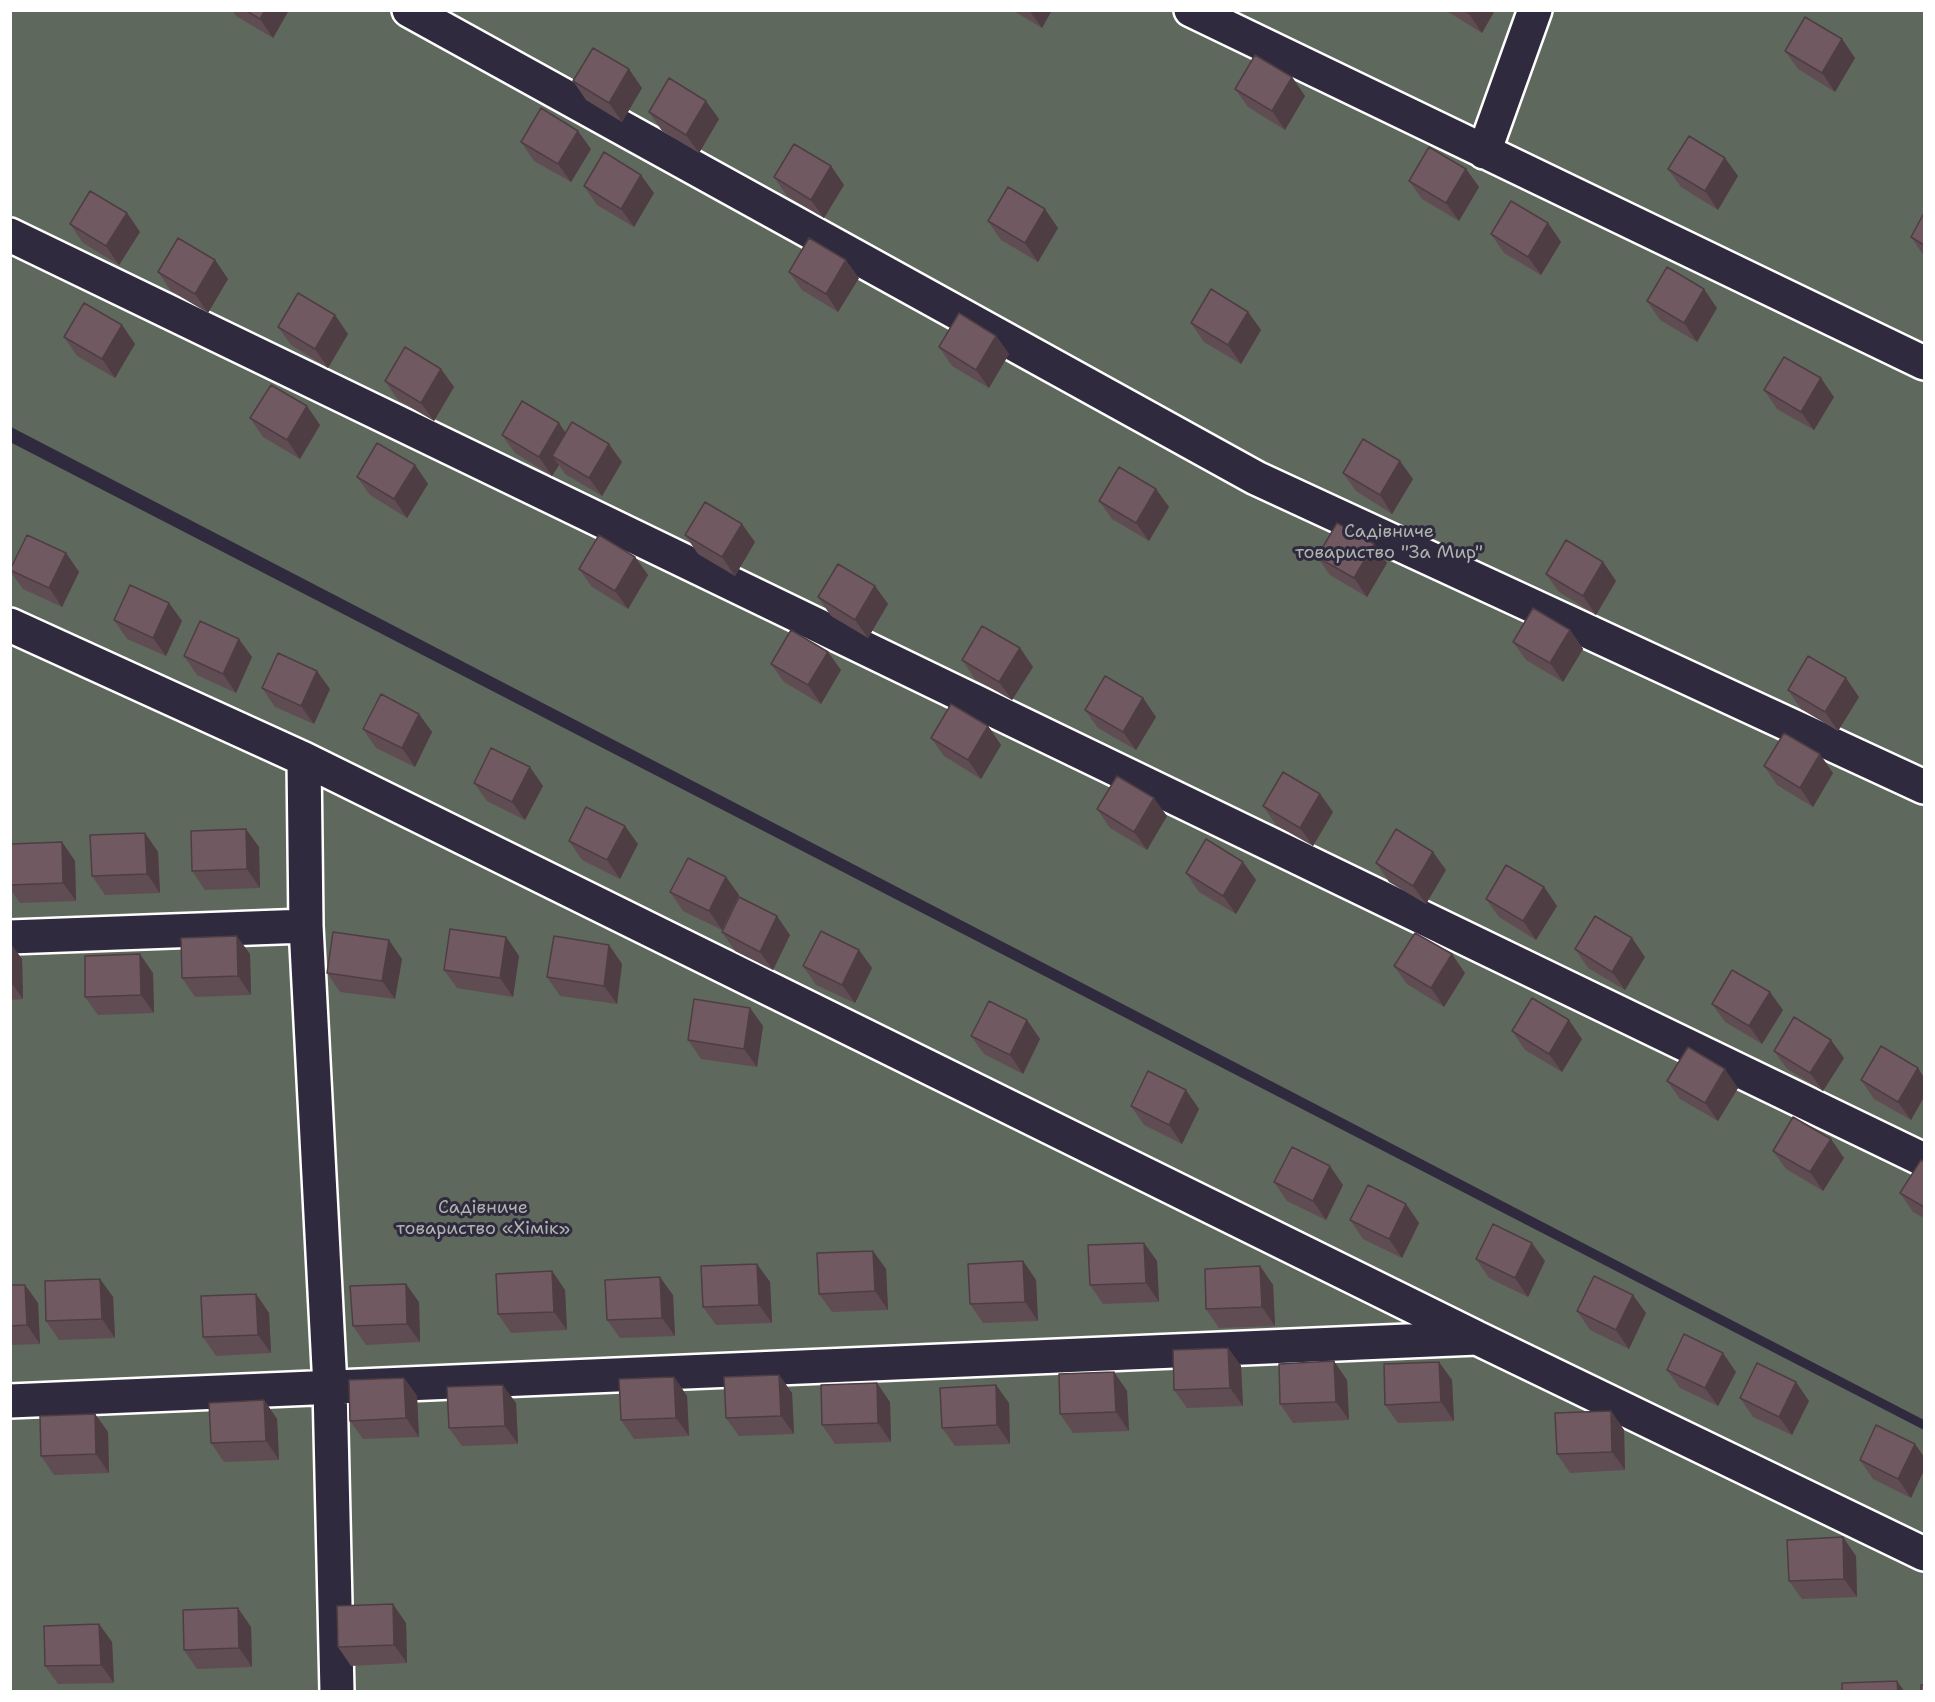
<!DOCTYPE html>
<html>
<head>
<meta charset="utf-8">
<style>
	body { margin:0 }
	#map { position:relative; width:1935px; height:1702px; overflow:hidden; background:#2f2a3d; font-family:"Shantell Sans",sans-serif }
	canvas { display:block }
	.frame { position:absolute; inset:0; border:12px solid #fff; pointer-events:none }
</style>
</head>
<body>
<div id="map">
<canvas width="1935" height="1702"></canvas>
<div class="frame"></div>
</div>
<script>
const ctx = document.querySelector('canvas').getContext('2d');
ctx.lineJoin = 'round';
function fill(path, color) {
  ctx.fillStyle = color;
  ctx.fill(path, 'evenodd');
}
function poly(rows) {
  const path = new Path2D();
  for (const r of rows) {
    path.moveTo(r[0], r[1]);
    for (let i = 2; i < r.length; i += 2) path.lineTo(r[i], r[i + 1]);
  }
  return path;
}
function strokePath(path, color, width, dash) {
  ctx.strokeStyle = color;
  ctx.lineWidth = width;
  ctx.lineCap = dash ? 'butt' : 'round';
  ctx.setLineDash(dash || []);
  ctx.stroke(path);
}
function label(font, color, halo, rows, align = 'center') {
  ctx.font = font + ' "Shantell Sans",sans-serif';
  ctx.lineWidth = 6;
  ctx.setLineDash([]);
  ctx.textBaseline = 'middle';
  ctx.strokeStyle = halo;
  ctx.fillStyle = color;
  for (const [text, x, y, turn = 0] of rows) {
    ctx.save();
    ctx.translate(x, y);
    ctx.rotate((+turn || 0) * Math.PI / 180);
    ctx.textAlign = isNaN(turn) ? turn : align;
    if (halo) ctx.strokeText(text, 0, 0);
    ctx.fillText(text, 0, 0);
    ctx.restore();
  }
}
const green = poly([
	[10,11,1924,11,1924,1420,11,427],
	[10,442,1924,1430,1924,1691,11,1691]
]);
const minor = poly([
	[409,10,1256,478,1924,787],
	[1191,10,1924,363],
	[1484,152,1535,10],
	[10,235,1924,1160],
	[10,625,304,759,306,926,330,1387,337,1692],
	[304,759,1475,1337],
	[10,937,306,926],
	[10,1401,1477,1338,1924,1554]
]);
const wall = poly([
	[232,10,289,10,273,38,236,16],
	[1012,10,1052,10,1042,28],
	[1445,10,1495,10,1482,33],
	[1842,39,1855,58,1835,92,1798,69,1785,51],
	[1292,77,1305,96,1285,130,1248,107,1235,89],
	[573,81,642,88,622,122,586,100],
	[649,112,719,119,699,153,662,131],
	[521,142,591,149,571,182,534,161],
	[1725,158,1738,176,1718,210,1681,187,1668,169],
	[831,166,844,185,824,218,787,196,774,177],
	[1466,169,1479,187,1459,221,1422,199,1409,181],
	[584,186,654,193,634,227,597,205],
	[127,213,140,232,119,265,83,243,70,224],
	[1924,213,1924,256,1911,237],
	[988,221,1058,228,1038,262,1001,240],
	[1548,223,1561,242,1541,275,1504,253,1491,234],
	[215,260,228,279,208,313,171,291,158,272],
	[789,272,859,278,838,312,802,290],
	[1647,301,1717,308,1697,342,1660,320],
	[1248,312,1261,330,1241,364,1204,342,1191,323],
	[122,325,135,344,115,378,77,356,64,337],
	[278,327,348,334,328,368,291,345],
	[996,336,1009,354,989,388,952,366,939,347],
	[441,369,454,387,434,421,398,400,385,381],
	[1764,390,1834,397,1814,430,1777,409],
	[250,418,320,425,300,459,263,437],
	[566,432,622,462,602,496,565,474,559,465,552,476,515,453,502,435],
	[415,465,428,484,407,518,370,495,357,477],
	[1343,473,1413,479,1392,514,1356,491],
	[1156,489,1169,507,1149,541,1112,519,1099,501],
	[685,535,755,542,735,576,698,554],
	[66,553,79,572,62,607,23,589,10,571],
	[635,557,648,575,628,609,592,587,579,569],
	[1317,557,1387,563,1367,597,1330,575],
	[1603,562,1616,581,1596,615,1559,592,1546,574],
	[875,586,888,604,868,638,831,616,818,597],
	[169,603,182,621,166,656,127,639,114,620],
	[1570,630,1583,649,1563,682,1526,660,1513,642],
	[1020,648,1033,667,1012,700,975,679,962,660],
	[184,656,252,657,236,693,197,675],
	[771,664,841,670,821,704,784,682],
	[262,688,330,689,314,724,275,707],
	[1788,690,1859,697,1838,731,1801,709],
	[1143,698,1156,717,1136,750,1098,728,1085,710],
	[419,714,432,732,415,767,376,748,363,729],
	[988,726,1001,745,981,779,944,756,931,738],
	[1764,766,1833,773,1813,807,1777,785],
	[474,783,543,786,525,820,487,801],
	[1320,794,1333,812,1313,846,1276,825,1263,806],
	[1097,809,1167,816,1147,850,1110,828],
	[145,833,158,852,160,893,105,895,92,876],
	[569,841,638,844,620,879,582,860],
	[62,842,75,861,76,901,20,903,10,889,10,844],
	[259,847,260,888,205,890,192,871],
	[1243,862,1256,880,1236,914,1199,892,1186,873],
	[1376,863,1446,870,1426,904,1389,882],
	[726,877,739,895,722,930,683,911,670,892],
	[1544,887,1557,906,1536,940,1499,917,1486,899],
	[722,932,790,935,773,970,735,951],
	[506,937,519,956,513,997,457,988,444,970],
	[10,943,22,959,23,999,10,1000],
	[609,945,622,964,617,1004,560,996,547,977],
	[1575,949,1645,957,1625,990,1588,968],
	[859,950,872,968,855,1003,816,985,803,966],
	[250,954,251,995,195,997,182,978],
	[402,959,395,999,340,992,327,973],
	[1394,966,1465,973,1444,1007,1407,984],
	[153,973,154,1013,98,1015,85,997],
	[1712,1004,1783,1010,1762,1044,1725,1022],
	[750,1008,763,1026,757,1067,701,1059,688,1040],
	[1027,1020,1040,1039,1023,1074,984,1054,971,1036],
	[1512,1031,1582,1039,1562,1072,1525,1050],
	[1774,1051,1844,1058,1823,1091,1787,1069],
	[1918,1068,1924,1078,1924,1097,1911,1120,1874,1099,1861,1080],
	[1667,1081,1738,1088,1718,1121,1680,1099],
	[1131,1106,1199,1109,1182,1144,1144,1125],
	[1773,1151,1844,1158,1823,1191,1786,1169],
	[1924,1162,1924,1218,1913,1212,1900,1193],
	[1274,1182,1343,1185,1326,1220,1287,1201],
	[1406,1204,1419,1223,1402,1258,1363,1239,1350,1220],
	[1144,1243,1157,1261,1159,1302,1103,1304,1090,1285],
	[873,1251,886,1269,888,1310,832,1312,819,1294],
	[1476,1259,1545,1261,1528,1297,1489,1278],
	[1023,1261,1036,1280,1038,1321,983,1323,970,1304],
	[757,1264,770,1282,772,1323,716,1325,703,1307],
	[1260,1266,1273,1285,1275,1326,1219,1328,1206,1309],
	[552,1271,565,1290,567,1330,511,1333,498,1314],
	[100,1279,113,1297,115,1338,59,1340,46,1321],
	[10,1285,25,1285,38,1303,40,1344,10,1345],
	[256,1294,269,1313,271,1353,216,1356,203,1337],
	[673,1295,675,1336,620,1338,607,1320],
	[419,1302,420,1342,366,1345,353,1326],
	[1577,1311,1646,1313,1629,1349,1590,1330],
	[1228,1348,1241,1366,1243,1406,1187,1408,1174,1390],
	[1439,1362,1452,1380,1454,1421,1398,1423,1385,1405],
	[1667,1370,1736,1372,1718,1406,1680,1388],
	[1114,1372,1127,1391,1129,1431,1073,1433,1060,1414],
	[779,1375,792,1393,794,1434,739,1436,726,1418],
	[674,1377,687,1396,689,1436,634,1439,621,1420],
	[404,1378,417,1396,419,1437,363,1439,350,1421],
	[1347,1380,1349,1420,1293,1423,1280,1404],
	[996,1385,1009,1403,1010,1444,955,1446,942,1428],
	[1740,1398,1809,1401,1792,1435,1753,1417],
	[264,1400,277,1419,279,1460,224,1462,211,1443],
	[890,1402,891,1442,835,1444,822,1425],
	[516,1403,518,1444,462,1446,449,1428],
	[1611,1411,1624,1430,1625,1470,1570,1473,1557,1454],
	[95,1414,108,1432,109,1473,54,1475,41,1456],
	[1915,1444,1924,1457,1924,1470,1911,1498,1873,1479,1860,1460],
	[1856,1556,1857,1597,1802,1599,1789,1581],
	[406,1623,407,1663,351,1666,338,1647],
	[99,1624,112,1642,114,1683,58,1684,45,1666],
	[251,1627,252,1667,197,1669,184,1650]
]);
const shadedWall = poly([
	[265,10,289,10,273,38,260,19],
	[1029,10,1052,10,1042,28],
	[1471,10,1495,10,1482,33,1469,14],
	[1842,39,1855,58,1835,92,1822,73],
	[629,69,642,88,622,122,609,103],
	[1292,77,1305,96,1285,130,1272,111],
	[706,101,719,119,699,153,686,135],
	[578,131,591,149,571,182,558,164],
	[1725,158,1738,176,1718,210,1705,191],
	[831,166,844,185,824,218,811,200],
	[1466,169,1479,187,1459,221,1446,203],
	[641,175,654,193,634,227,621,209],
	[1045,209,1058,228,1038,262,1025,243],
	[127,213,140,232,119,265,106,246],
	[1548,223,1561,242,1541,275,1528,257],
	[215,260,228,279,208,313,195,294],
	[846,260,859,278,838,312,826,294],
	[1704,289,1717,308,1697,342,1684,323],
	[1248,312,1261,330,1241,364,1228,345],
	[335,315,348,334,328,368,315,349],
	[122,325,135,344,115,378,102,359],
	[996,336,1009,354,989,388,976,370],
	[441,369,454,387,434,421,421,403],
	[1821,378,1834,397,1814,430,1801,412],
	[307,406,320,425,300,459,287,440],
	[559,423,572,442,552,456,559,465,552,476,539,457],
	[609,444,622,462,602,496,589,478],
	[1400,461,1413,479,1392,514,1380,495],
	[415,465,428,484,407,518,394,499],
	[1156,489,1169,507,1149,541,1136,523],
	[742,524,755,542,735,576,722,557],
	[1374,544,1387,563,1367,597,1354,578],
	[66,553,79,572,62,607,49,588],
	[635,557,648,575,628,609,615,591],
	[1603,562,1616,581,1596,615,1583,596],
	[875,586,888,604,868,638,855,620],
	[169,603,182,621,166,656,153,638],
	[1570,630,1583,649,1563,682,1550,663],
	[239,639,252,657,236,693,223,674],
	[1020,648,1033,667,1012,700,999,682],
	[828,652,841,670,821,704,808,685],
	[317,671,330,689,314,724,301,706],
	[1846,678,1859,697,1838,731,1825,712],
	[1143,698,1156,717,1136,750,1123,732],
	[419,714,432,732,415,767,402,748],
	[988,726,1001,745,981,779,968,760],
	[1820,754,1833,773,1813,807,1800,788],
	[530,767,543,786,525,820,512,802],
	[1320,794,1333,812,1313,846,1300,828],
	[1154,798,1167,816,1147,850,1134,832],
	[625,826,638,844,620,879,607,860],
	[246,829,259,847,260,888,247,869],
	[145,833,158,852,160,893,147,874],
	[62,842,75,861,76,901,63,883],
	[1433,852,1446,870,1426,904,1413,886],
	[1243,862,1256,880,1236,914,1223,896],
	[726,877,739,895,722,930,709,911],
	[1544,887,1557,906,1536,940,1523,921],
	[777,916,790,935,773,970,760,952],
	[237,936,250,954,251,995,238,976],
	[506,937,519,956,513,997,500,978],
	[1632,938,1645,957,1625,990,1612,972],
	[389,940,402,959,395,999,382,981],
	[10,943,22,959,23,999,10,981],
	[609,945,622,964,617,1004,604,986],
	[859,950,872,968,855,1003,842,985],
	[140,954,153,973,154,1013,141,995],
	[1452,954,1465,973,1444,1007,1431,988],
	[1770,992,1783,1010,1762,1044,1749,1026],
	[750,1008,763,1026,757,1067,744,1049],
	[1027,1020,1040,1039,1023,1074,1010,1055],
	[1569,1020,1582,1039,1562,1072,1549,1054],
	[1831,1040,1844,1058,1823,1091,1810,1073],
	[1918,1068,1924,1078,1924,1097,1911,1120,1898,1102],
	[1725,1069,1738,1088,1718,1121,1705,1103],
	[1186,1090,1199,1109,1182,1144,1169,1125],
	[1831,1139,1844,1158,1823,1191,1810,1172],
	[1330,1166,1343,1185,1326,1220,1313,1201],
	[1406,1204,1419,1223,1402,1258,1389,1239],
	[1144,1243,1157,1261,1159,1302,1146,1283],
	[1532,1243,1545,1261,1528,1297,1515,1278],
	[873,1251,886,1269,888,1310,875,1291],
	[1023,1261,1036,1280,1038,1321,1025,1302],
	[757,1264,770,1282,772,1323,759,1305],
	[1260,1266,1273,1285,1275,1326,1262,1307],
	[552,1271,565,1290,567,1330,554,1312],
	[660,1277,673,1295,675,1336,662,1318],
	[100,1279,113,1297,115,1338,102,1319],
	[406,1284,419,1302,420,1342,407,1324],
	[25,1285,38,1303,40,1344,27,1325],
	[256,1294,269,1313,271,1353,258,1335],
	[1633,1295,1646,1313,1629,1349,1616,1330],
	[1228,1348,1241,1366,1243,1406,1230,1388],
	[1723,1353,1736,1372,1718,1406,1705,1388],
	[1334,1361,1347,1380,1349,1420,1336,1402],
	[1439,1362,1452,1380,1454,1421,1441,1402],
	[1114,1372,1127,1391,1129,1431,1116,1412],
	[779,1375,792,1393,794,1434,781,1416],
	[674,1377,687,1396,689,1436,676,1418],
	[404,1378,417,1396,419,1437,406,1418],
	[1796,1382,1809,1401,1792,1435,1779,1417],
	[877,1383,890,1402,891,1442,878,1423],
	[503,1385,516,1403,518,1444,505,1426],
	[996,1385,1009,1403,1010,1444,997,1425],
	[264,1400,277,1419,279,1460,266,1441],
	[1611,1411,1624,1430,1625,1470,1612,1452],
	[95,1414,108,1432,109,1473,96,1454],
	[1915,1444,1924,1457,1924,1470,1911,1498,1898,1479],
	[1843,1537,1856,1556,1857,1597,1844,1579],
	[393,1604,406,1623,407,1663,394,1645],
	[238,1608,251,1627,252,1667,239,1648],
	[99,1624,112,1642,114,1683,101,1665],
	[1897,1681,1905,1692,1898,1692]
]);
const building = poly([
	[245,10,265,10,260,19,245,10],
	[1463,10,1471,10,1469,14,1463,10],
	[1805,17,1842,39,1822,73,1785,51,1805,17],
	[593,48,629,69,609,103,573,81,593,48],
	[1255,55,1292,77,1272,111,1235,89,1255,55],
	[669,78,706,101,686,135,649,112,669,78],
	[541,108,578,131,558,164,521,142,541,108],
	[1689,136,1725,158,1705,191,1668,169,1689,136],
	[794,144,831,166,811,200,774,177,794,144],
	[1429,147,1466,169,1446,203,1409,181,1429,147],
	[604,152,641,175,621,209,584,186,604,152],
	[1008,187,1045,209,1025,243,988,221,1008,187],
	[90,191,127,213,106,246,70,224,90,191],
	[1511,201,1548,223,1528,257,1491,234,1511,201],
	[1924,213,1924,245,1911,237,1924,213],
	[178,238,215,260,195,294,158,272,178,238],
	[809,238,846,260,826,294,789,272,809,238],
	[1667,267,1704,289,1684,323,1647,301,1667,267],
	[1211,289,1248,312,1228,345,1191,323,1211,289],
	[298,293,335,315,315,349,278,327,298,293],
	[84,303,122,325,102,359,64,337,84,303],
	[959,313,996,336,976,370,939,347,959,313],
	[405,347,441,369,421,403,385,381,405,347],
	[1784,357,1821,378,1801,412,1764,390,1784,357],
	[271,385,307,406,287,440,250,418,271,385],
	[522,401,559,423,539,457,502,435,522,401],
	[572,422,609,444,589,478,552,456,572,422],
	[1363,439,1400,461,1380,495,1343,473,1363,439],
	[377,443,415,465,394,499,357,477,377,443],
	[1119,467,1156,489,1136,523,1099,501,1119,467],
	[705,502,742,524,722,557,685,535,705,502],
	[1337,523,1374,544,1354,578,1317,557,1337,523],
	[27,535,66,553,49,588,10,570,27,535],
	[599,535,635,557,615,591,579,569,599,535],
	[1566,540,1603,562,1583,596,1546,574,1566,540],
	[838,564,875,586,855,620,818,597,838,564],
	[130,585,169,603,153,638,114,620,130,585],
	[1533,608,1570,630,1550,663,1513,642,1533,608],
	[200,621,239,639,223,674,184,656,200,621],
	[982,626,1020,648,999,682,962,660,982,626],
	[791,630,828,652,808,685,771,664,791,630],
	[278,653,317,671,301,706,262,688,278,653],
	[1808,656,1846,678,1825,712,1788,690,1808,656],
	[1105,676,1143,698,1123,732,1085,710,1105,676],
	[381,694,419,714,402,748,363,729,381,694],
	[951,704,988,726,968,760,931,738,951,704],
	[1784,733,1820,754,1800,788,1764,766,1784,733],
	[491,748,530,767,512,802,474,783,491,748],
	[1283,772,1320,794,1300,828,1263,806,1283,772],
	[1117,776,1154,798,1134,832,1097,809,1117,776],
	[586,807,625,826,607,860,569,841,586,807],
	[246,829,247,869,192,871,191,831,246,829],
	[1396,829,1433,852,1413,886,1376,863,1396,829],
	[145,833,147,874,92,876,90,835,145,833],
	[1206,839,1243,862,1223,896,1186,873,1206,839],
	[62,842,63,883,10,885,10,844,62,842],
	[688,858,726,877,709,911,670,892,688,858],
	[1506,865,1544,887,1523,921,1486,899,1506,865],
	[739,897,777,916,760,952,722,932,739,897],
	[1595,916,1632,938,1612,972,1575,949,1595,916],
	[450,929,506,937,500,978,444,970,450,929],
	[821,931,859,950,842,985,803,966,821,931],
	[333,932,389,940,382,981,327,973,333,932],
	[1415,933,1452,954,1431,988,1394,966,1415,933],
	[237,936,238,976,182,978,181,938,237,936],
	[554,936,609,945,604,986,547,977,554,936],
	[140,954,141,995,85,997,85,956,140,954],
	[1732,970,1770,992,1749,1026,1712,1004,1732,970],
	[1532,998,1569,1020,1549,1054,1512,1031,1532,998],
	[694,999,750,1008,744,1049,688,1040,694,999],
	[989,1001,1027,1020,1010,1055,971,1036,989,1001],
	[1794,1017,1831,1040,1810,1073,1774,1051,1794,1017],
	[1881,1046,1918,1068,1898,1102,1861,1080,1881,1046],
	[1688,1047,1725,1069,1705,1103,1667,1081,1688,1047],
	[1148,1071,1186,1090,1169,1125,1131,1106,1148,1071],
	[1793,1117,1831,1139,1810,1172,1773,1151,1793,1117],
	[1292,1147,1330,1166,1313,1201,1274,1182,1292,1147],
	[1921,1160,1924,1162,1924,1207,1900,1193,1921,1160],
	[1368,1185,1406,1204,1389,1239,1350,1220,1368,1185],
	[1493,1224,1532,1243,1515,1278,1476,1259,1493,1224],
	[1144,1243,1146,1283,1090,1285,1088,1245,1144,1243],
	[873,1251,875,1291,819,1294,817,1253,873,1251],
	[1023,1261,1025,1302,970,1304,968,1264,1023,1261],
	[757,1264,759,1305,703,1307,701,1266,757,1264],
	[1260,1266,1262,1307,1206,1309,1205,1269,1260,1266],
	[552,1271,554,1312,498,1314,496,1274,552,1271],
	[1594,1276,1633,1295,1616,1330,1577,1311,1594,1276],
	[660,1277,662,1318,607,1320,605,1280,660,1277],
	[100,1279,102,1319,46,1321,45,1281,100,1279],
	[406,1284,407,1324,353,1326,350,1286,406,1284],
	[10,1285,25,1285,27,1325,10,1326,10,1285],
	[256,1294,258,1335,203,1337,201,1296,256,1294],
	[1684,1334,1723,1353,1705,1388,1667,1370,1684,1334],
	[1228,1348,1230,1388,1174,1390,1173,1350,1228,1348],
	[1334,1361,1336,1402,1280,1404,1279,1364,1334,1361],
	[1439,1362,1441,1402,1385,1405,1384,1364,1439,1362],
	[1757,1363,1796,1382,1779,1417,1740,1398,1757,1363],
	[1114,1372,1116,1412,1060,1414,1059,1374,1114,1372],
	[779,1375,781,1416,726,1418,724,1377,779,1375],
	[674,1377,676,1418,621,1420,619,1379,674,1377],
	[404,1378,406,1418,350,1421,349,1380,404,1378],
	[877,1383,878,1423,822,1425,821,1385,877,1383],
	[503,1385,505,1426,449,1428,447,1387,503,1385],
	[996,1385,997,1425,942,1428,940,1388,996,1385],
	[264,1400,266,1441,211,1443,209,1403,264,1400],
	[1611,1411,1612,1452,1557,1454,1555,1413,1611,1411],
	[95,1414,96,1454,41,1456,40,1416,95,1414],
	[1876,1425,1915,1444,1898,1479,1860,1460,1876,1425],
	[1843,1537,1844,1579,1789,1581,1787,1540,1843,1537],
	[393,1604,394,1645,338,1647,337,1606,393,1604],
	[238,1608,239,1648,184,1650,183,1610,238,1608],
	[99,1624,101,1665,45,1666,44,1626,99,1624],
	[1897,1681,1898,1692,1842,1692,1842,1683,1897,1681],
	[1921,1685,1924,1685,1924,1692,1921,1692,1921,1685]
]);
const parkNames = [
	["Садівниче",1389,532],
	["товариство \"За Мир\"",1389,553],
	["Садівниче",483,1208],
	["товариство «Хімік»",483,1229]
];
fill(green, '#5f685c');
strokePath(minor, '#fff', 38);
strokePath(minor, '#2f2a3d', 33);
fill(wall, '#604d53');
fill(shadedWall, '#4e3e44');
fill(building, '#705961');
strokePath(building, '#4e3e44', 1.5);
label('18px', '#afb4ae', '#2f2a3d', parkNames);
</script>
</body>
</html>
